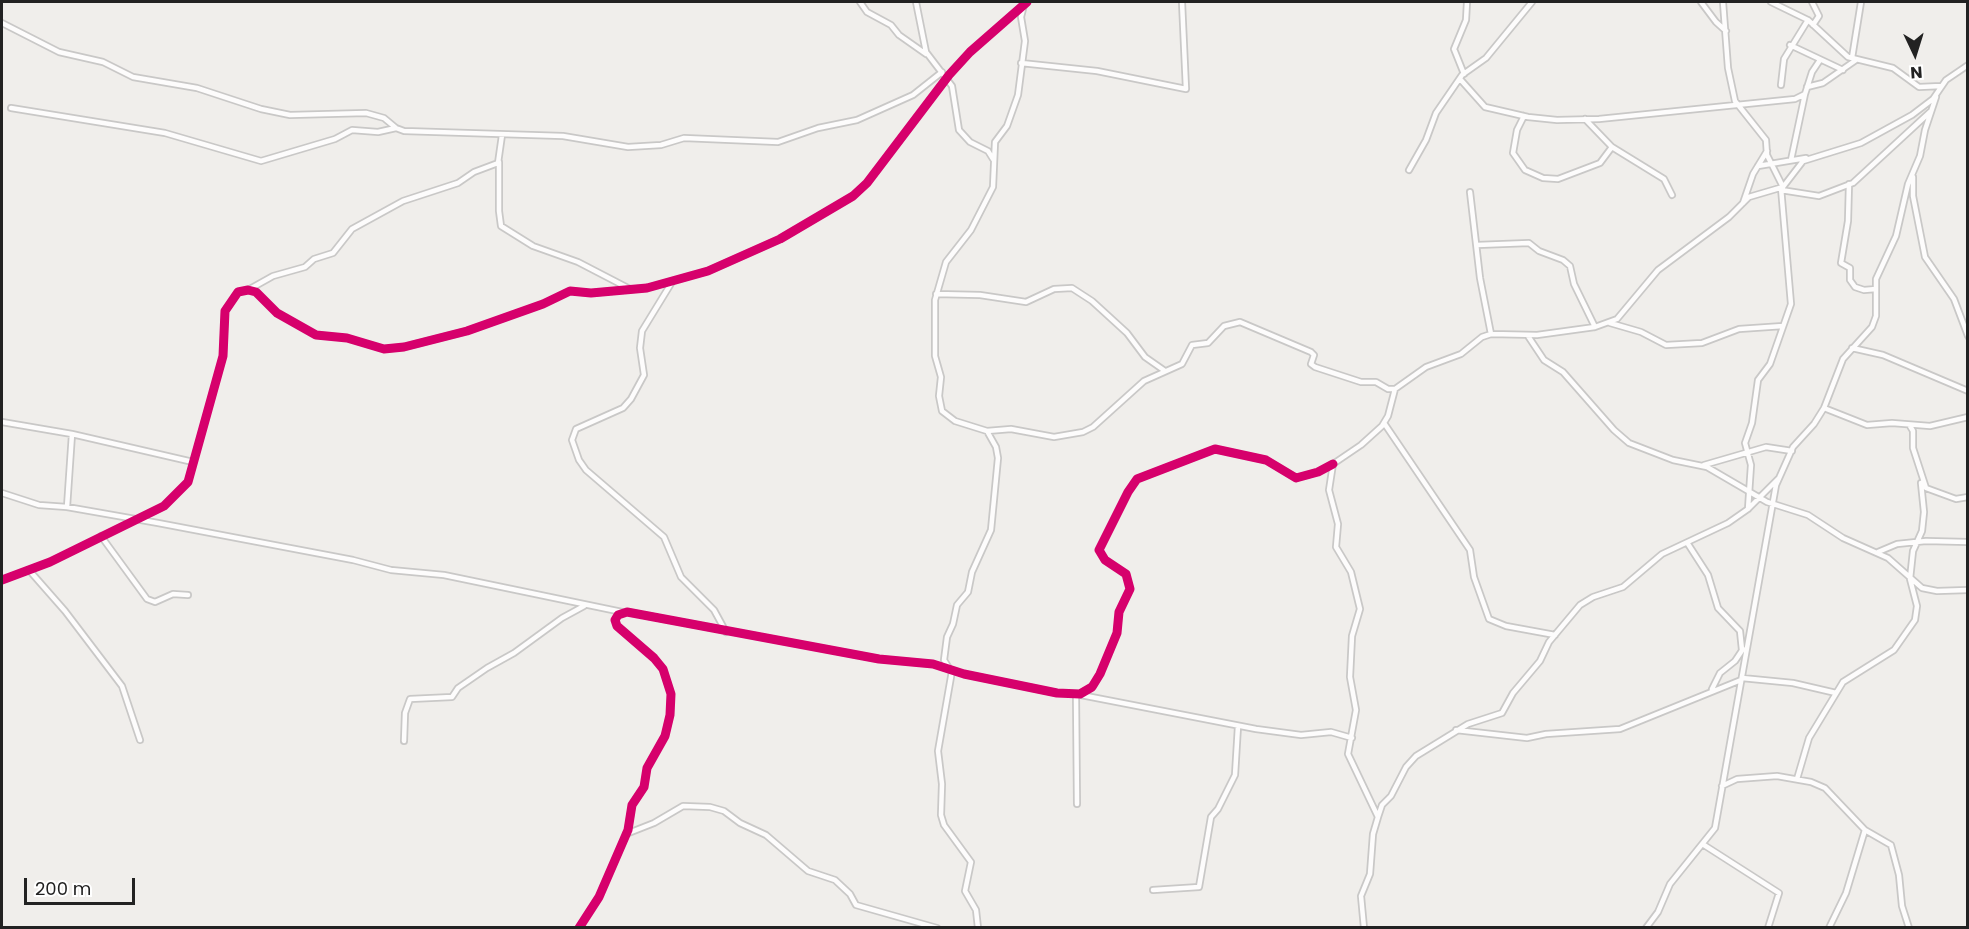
<!DOCTYPE html>
<html>
<head>
<meta charset="utf-8">
<style>
	body { margin:0 }
	#map { position:relative; width:1969px; height:929px; overflow:hidden; background:#f0eeeb; font-family:Poppins,sans-serif }
	canvas { display:block }
	.frame { position:absolute; inset:0; border:3px solid #222; pointer-events:none }
	.north { position:absolute; left:1885px; top:24px; width:60px; height:60px; -webkit-text-stroke:4px #fff; paint-order:stroke; rotate:176deg; font-size:16px; font-weight:700; line-height:24px; text-align:center; color:#222 }
	.north::after { content:''; display:block; margin:auto; width:21px; height:27px; background:#222; clip-path:polygon(50% 0,100% 100%,50% 72%,0 100%) }
	.scale { position:absolute; left:24px; top:878px; width:111px; height:27px; box-sizing:border-box; border:3px solid #222; border-top:0; padding-left:8px; font-size:18px; line-height:21px; white-space:nowrap; color:#222; -webkit-text-stroke:4px #fff; paint-order:stroke }
</style>
</head>
<body>
<div id="map">
<canvas width="1969" height="929"></canvas>
<div class="frame"></div>
<div class="north">N</div>
<div class="scale">200 m</div>
</div>
<script>
const ctx = document.querySelector('canvas').getContext('2d');
ctx.lineJoin = 'round';
function poly(rows) {
  const path = new Path2D();
  for (const r of rows) {
    path.moveTo(r[0], r[1]);
    for (let i = 2; i < r.length; i += 2) path.lineTo(r[i], r[i + 1]);
  }
  return path;
}
function strokePath(path, color, width, dash) {
  ctx.strokeStyle = color;
  ctx.lineWidth = width;
  ctx.lineCap = dash ? 'butt' : 'round';
  ctx.setLineDash(dash || []);
  ctx.stroke(path);
}
const minor = poly([
	[860,2,867,12,891,25,899,35,926,54],
	[916,2,926,52,952,86,959,130,970,142,988,151,993,159],
	[1701,2,1716,22,1726,31],
	[1723,2,1728,68,1735,101,1766,140,1767,155,1783,187],
	[1771,2,1808,20,1848,57,1893,68,1919,87,1941,86],
	[1812,2,1819,16,1813,25],
	[2,23,59,52,103,62,133,77,197,88,261,109,290,115,366,113,384,118,396,128,404,131,563,136,628,147,661,145,684,138,778,142,818,128,857,120,913,95,942,72],
	[1790,45,1843,70],
	[1852,58,1861,2],
	[1021,63,1097,71,1186,89,1182,2],
	[1464,74,1454,49,1466,20,1467,2],
	[1460,79,1485,107,1528,117,1557,120,1599,119,1795,99,1805,94,1812,72,1820,60],
	[1781,85,1784,59,1808,20],
	[1807,87,1823,83,1856,60],
	[11,108,165,133,261,161,335,139,352,130,378,132,396,128],
	[1524,116,1517,130,1513,153,1525,170,1543,178,1558,179,1600,163,1612,147],
	[1585,119,1612,147,1664,179,1672,195],
	[1791,160,1805,94],
	[499,162,499,211,501,226,533,246,578,262,630,289],
	[1758,166,1806,158],
	[1409,170,1426,140,1436,113,1462,75,1486,58,1532,2],
	[1913,177,1913,196,1925,257,1954,299,1968,336],
	[1849,184,1848,221,1841,263,1850,268,1850,280,1855,287,1864,290,1876,289],
	[1781,190,1819,196,1853,183,1930,112],
	[1470,192,1480,278,1491,334],
	[1743,203,1753,174,1767,151],
	[1477,245,1529,243,1539,251,1563,260,1570,266,1574,284,1595,327],
	[672,282,642,331,640,348,644,375,631,399,623,408,576,429,572,440,579,460,586,470,664,537,681,577,714,610,726,632],
	[248,290,273,276,305,267,314,259,333,253,352,229,403,201,458,183,474,172,498,163,502,135],
	[936,294,980,295,1026,302,1054,289,1072,288,1092,301,1127,333,1145,357,1165,371],
	[1610,323,1641,332,1666,345,1702,343,1739,329,1783,326],
	[1528,336,1544,360,1563,372,1614,430,1629,443,1673,460,1707,467,1767,502,1808,515,1843,538,1888,558,1922,588,1937,591,1968,590],
	[1852,348,1883,355,1968,391],
	[1824,408,1867,425,1892,423,1930,426,1968,417],
	[2,422,72,434,193,462],
	[1384,423,1470,550,1474,577,1489,619,1506,626,1555,635],
	[1910,426,1913,431,1913,448,1926,488,1956,499,1968,497],
	[987,431,1011,429,1054,437,1083,432,1093,427,1144,381,1182,364,1192,345,1208,343,1224,326,1240,322,1311,352,1314,355,1311,364,1315,367,1361,382,1376,382,1388,389,1395,389],
	[1704,465,1766,447,1792,451],
	[2,493,39,505,67,507,158,523,353,560,391,570,444,575,622,612],
	[67,507,72,434],
	[1748,509,1751,465,1745,443,1752,423,1758,380,1770,364,1791,304,1781,188],
	[101,536,147,599,155,602,173,594,188,595],
	[1688,544,1708,575,1718,608,1740,631,1742,650],
	[1878,552,1897,544,1926,541,1968,542],
	[29,570,65,611,122,686,140,740],
	[2,580,50,562,164,506,188,482,223,356,225,311,238,292,248,290,256,292,277,313,316,335,347,338,384,349,404,347,467,331,543,304,570,291,591,293,647,288,708,271,780,239,853,196,867,183,949,75,970,52,1027,2],
	[949,668,944,660,947,637,953,624,957,605,968,592,972,572,991,530,998,458,996,447,987,431,955,421,942,411,939,396,941,377,935,356,935,300,946,262,971,230,993,187,995,142,1007,126,1018,95,1025,41,1021,17,1024,5],
	[952,671,938,751,942,784,941,815,944,825,971,862,965,891,976,910,978,928],
	[1742,678,1793,683,1836,693],
	[1712,689,1720,673,1735,661,1743,649],
	[1076,695,1077,804],
	[1081,695,1256,729,1301,735,1331,732,1352,738],
	[1456,730,1527,738,1546,734,1620,729,1741,680],
	[404,741,405,713,410,699,452,697,458,688,487,668,514,653,562,618,584,606],
	[1797,779,1809,738,1843,682,1894,650,1915,620,1917,606,1910,579,1913,551,1922,531,1924,512,1921,483],
	[1722,786,1737,779,1777,776,1811,782,1825,788,1865,830,1891,845,1899,875,1902,906,1909,928],
	[1378,817,1382,805,1391,796,1406,767,1416,756,1468,724,1502,713,1513,693,1540,661,1549,642,1580,605,1593,597,1623,587,1662,554,1728,523,1748,509,1778,479],
	[626,834,654,823,683,806,710,807,724,811,740,823,766,835,808,871,835,880,850,894,856,905,937,928],
	[1704,845,1779,893,1768,928],
	[1153,890,1199,887,1211,817,1218,809,1235,775,1238,726],
	[579,928,599,897,628,830,632,805,644,787,647,768,665,736,670,715,671,694,663,669,654,658,617,626,615,620,618,615,627,612,879,659,933,664,964,674,1057,693,1080,694,1092,687,1100,674,1117,633,1119,612,1130,589,1126,574,1105,560,1099,550,1128,492,1137,479,1215,449,1266,460,1296,478,1318,472,1333,464],
	[1364,928,1361,896,1370,874,1373,834,1378,817,1348,754,1356,710,1350,677,1352,636,1360,609,1351,572,1336,547,1338,524,1329,490,1333,464,1361,445,1382,426,1388,416,1395,389,1426,367,1461,354,1482,337,1491,334,1537,335,1595,327,1617,319,1658,270,1729,217,1749,197,1783,187,1803,161,1861,143,1912,115,1933,99,1946,80,1968,65],
	[1646,928,1658,912,1670,884,1715,828,1776,485,1793,447,1814,424,1824,408,1843,359,1872,327,1876,316,1876,279,1896,236,1908,184,1920,156,1925,130,1936,97],
	[1829,928,1846,893,1865,830]
]);
const cycleway = poly([
	[2,580,50,562,164,506,188,482,223,356,225,311,238,292,248,290,256,292,277,313,316,335,347,338,384,349,404,347,467,331,543,304,570,291,591,293,647,288,708,271,780,239,853,196,867,183,949,75,970,52,1027,2],
	[579,928,599,897,628,830,632,805,644,787,647,768,665,736,670,715,671,694,663,669,654,658,617,626,615,620,618,615,627,612,879,659,933,664,964,674,1057,693,1080,694,1092,687,1100,674,1117,633,1119,612,1130,589,1126,574,1105,560,1099,550,1128,492,1137,479,1215,449,1266,460,1296,478,1318,472,1333,464]
]);
strokePath(minor, '#c9c8c7', 8);
strokePath(minor, '#fdfcfc', 4.5);
strokePath(cycleway, '#d6006c', 9);
</script>
</body>
</html>
